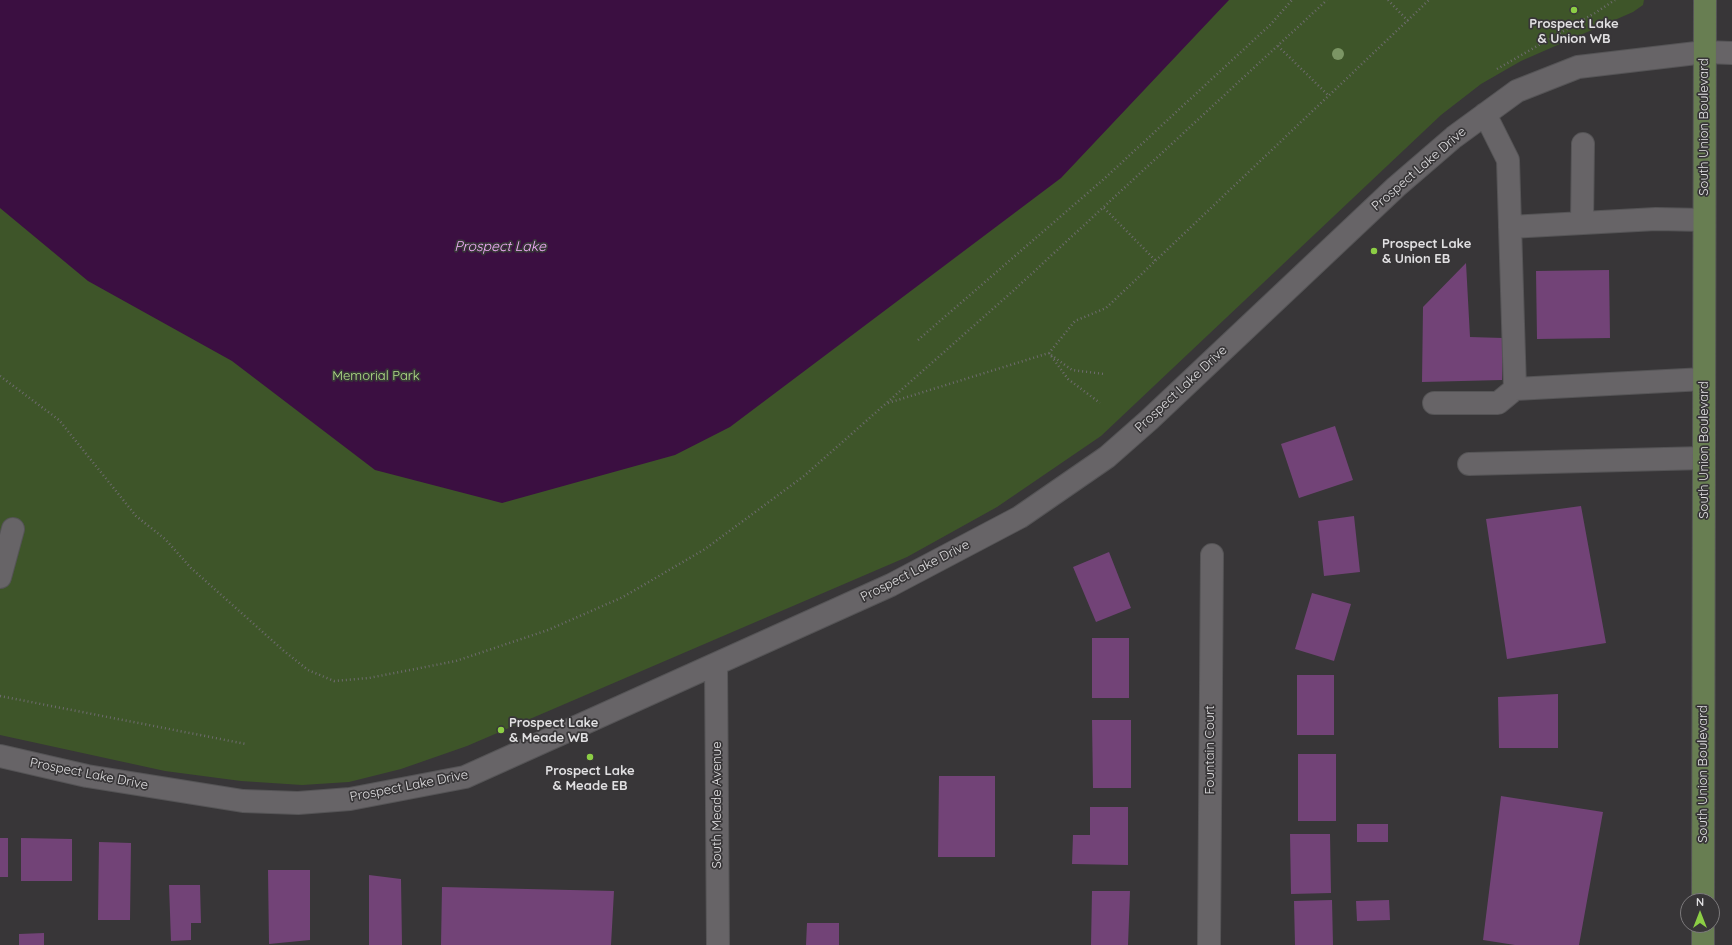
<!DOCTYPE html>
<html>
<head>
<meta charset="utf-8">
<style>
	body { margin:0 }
	#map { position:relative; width:1732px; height:945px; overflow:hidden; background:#383638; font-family:Quicksand,sans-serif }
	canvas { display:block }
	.north { position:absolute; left:1680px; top:893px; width:40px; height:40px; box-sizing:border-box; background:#383638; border:1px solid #7c7a7c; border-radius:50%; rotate:0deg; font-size:11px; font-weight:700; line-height:16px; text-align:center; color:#e1e0e2 }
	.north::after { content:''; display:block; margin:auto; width:14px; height:18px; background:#8cce45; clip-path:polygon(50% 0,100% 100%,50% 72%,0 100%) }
</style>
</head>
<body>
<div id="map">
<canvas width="1732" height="945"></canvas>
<div class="north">N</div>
</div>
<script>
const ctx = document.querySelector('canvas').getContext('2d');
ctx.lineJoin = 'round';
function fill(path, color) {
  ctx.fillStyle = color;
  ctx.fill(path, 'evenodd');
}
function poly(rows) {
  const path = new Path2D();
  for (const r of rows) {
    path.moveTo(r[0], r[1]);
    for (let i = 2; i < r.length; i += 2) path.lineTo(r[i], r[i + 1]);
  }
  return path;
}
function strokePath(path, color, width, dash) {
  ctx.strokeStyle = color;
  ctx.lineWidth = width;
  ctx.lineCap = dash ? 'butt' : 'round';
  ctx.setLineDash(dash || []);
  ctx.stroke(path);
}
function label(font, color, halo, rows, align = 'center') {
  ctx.font = font + ' Quicksand,sans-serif';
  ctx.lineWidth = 3.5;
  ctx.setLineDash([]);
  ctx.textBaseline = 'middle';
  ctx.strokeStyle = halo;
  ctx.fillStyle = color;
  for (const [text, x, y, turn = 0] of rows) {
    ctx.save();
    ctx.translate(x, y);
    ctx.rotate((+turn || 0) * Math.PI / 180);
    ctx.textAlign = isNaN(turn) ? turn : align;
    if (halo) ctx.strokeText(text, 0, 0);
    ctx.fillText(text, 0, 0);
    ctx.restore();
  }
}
const green = poly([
	[0,0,1644,0,1643,5,1633,12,1521,61,1481,84,1441,115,1101,436,997,507,907,557,467,746,401,769,349,782,302,785,241,781,165,771,0,735]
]);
const water = poly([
	[0,0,1229,0,1061,178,730,427,675,455,502,503,375,470,232,361,88,281,0,208]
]);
const building = poly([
	[1466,263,1470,337,1503,338,1502,380,1422,382,1423,307],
	[1609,270,1610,338,1537,339,1536,271],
	[1335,426,1353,480,1299,498,1281,444],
	[1581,506,1606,643,1507,659,1486,519],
	[1354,516,1360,572,1324,576,1318,521],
	[1109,552,1131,608,1096,622,1073,567],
	[1312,593,1351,604,1334,661,1295,649],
	[1092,638,1129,638,1129,698,1092,698],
	[1297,675,1334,675,1334,735,1297,735],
	[1558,694,1558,748,1499,748,1498,697],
	[1092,720,1131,720,1131,788,1093,788],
	[1298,754,1336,754,1336,821,1298,821],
	[939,776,995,776,995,857,938,857],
	[1501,796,1603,812,1579,945,1515,945,1483,940],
	[1090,807,1128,807,1128,865,1072,864,1073,835,1090,835],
	[1357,824,1388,824,1388,842,1357,842],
	[1290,834,1330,834,1331,893,1291,894],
	[0,838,8,838,8,877,0,877],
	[21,838,72,839,72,881,21,881],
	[99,842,131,843,130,920,98,920],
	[268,870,310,870,310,940,269,944],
	[369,875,401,879,402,945,369,945],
	[169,885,200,885,201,923,191,923,191,940,171,941],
	[442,887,614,891,611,945,441,945],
	[1092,891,1130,891,1128,945,1091,945],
	[1332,900,1333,945,1295,945,1294,901],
	[1389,900,1390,920,1357,921,1356,901],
	[807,923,839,923,839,945,806,945],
	[44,933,44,945,19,945,19,934]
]);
const path = poly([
	[1388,0,1408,21],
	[1278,46,1329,96],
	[1497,69,1595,13,1615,0],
	[1104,208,1156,261],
	[918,340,1105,178,1270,25,1292,0],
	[1049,353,1068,379,1100,403],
	[1051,355,1072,370,1104,374],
	[0,376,59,420,136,516,165,539,191,568,284,651,308,670,334,681,369,678,456,661,548,630,623,597,705,549,804,476,1013,291,1327,0],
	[888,403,1049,353,1075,321,1106,308,1429,0],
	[0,696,246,744]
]);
const minor = poly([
	[1485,114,1508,160,1515,389],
	[1582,223,1583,144],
	[1510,227,1656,219,1704,220],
	[1434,403,1498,403,1515,389,1704,379],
	[1469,464,1704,458],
	[0,577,13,529],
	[716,665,718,945],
	[0,756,87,776,243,801,298,803,350,799,465,777,891,585,1020,517,1107,457,1149,420,1396,187,1454,137,1517,91,1578,67,1705,52,1732,53],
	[1209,945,1212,555]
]);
const major = poly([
	[1703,901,1705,0],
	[1703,945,1703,925]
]);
const trees = [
	[1338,54]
];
const markers = [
	[1574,10,4,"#8cce45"],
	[1374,251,4,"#8cce45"],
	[501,730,4,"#8cce45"],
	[590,757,4,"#8cce45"]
];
const poiNames = [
	["Prospect Lake",1574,24],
	["& Union WB",1574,39],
	["Prospect Lake",1382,244,"left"],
	["& Union EB",1382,259,"left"],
	["Prospect Lake",509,723,"left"],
	["& Meade WB",509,738,"left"],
	["Prospect Lake",590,771],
	["& Meade EB",590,786]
];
const streetNames = [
	["South Union Boulevard",1704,127,-90],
	["Prospect Lake Drive",1419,169,-41],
	["Prospect Lake Drive",1181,389,-43],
	["South Union Boulevard",1704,450,-90],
	["Prospect Lake Drive",915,571,-27],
	["Fountain Court",1210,750,-90],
	["Prospect Lake Drive",89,774,11],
	["South Union Boulevard",1703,774,-90],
	["Prospect Lake Drive",409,786,-11],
	["South Meade Avenue",717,805,-90]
];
const parkNames = [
	["Memorial Park",376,376]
];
const waterNames = [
	["Prospect Lake",500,247]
];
fill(green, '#3e5529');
fill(water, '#3b0f41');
fill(building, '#724377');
strokePath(minor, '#555456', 24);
strokePath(major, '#555456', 24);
strokePath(path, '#6e6c6e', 2.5, [1, 3]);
strokePath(minor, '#676467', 22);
strokePath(major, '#687e52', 22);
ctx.fillStyle = '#7b9564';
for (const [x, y] of trees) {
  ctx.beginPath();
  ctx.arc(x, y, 6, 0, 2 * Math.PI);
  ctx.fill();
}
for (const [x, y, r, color] of markers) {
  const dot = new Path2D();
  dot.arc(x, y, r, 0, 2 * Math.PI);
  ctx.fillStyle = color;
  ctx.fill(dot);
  strokePath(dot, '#383638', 1.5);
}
label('bold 13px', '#e1e0e2', '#383638', poiNames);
label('13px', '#e1e0e2', '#383638', streetNames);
label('13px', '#b2e288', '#383638', parkNames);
label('italic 14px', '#f5affc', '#383638', waterNames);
</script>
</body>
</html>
